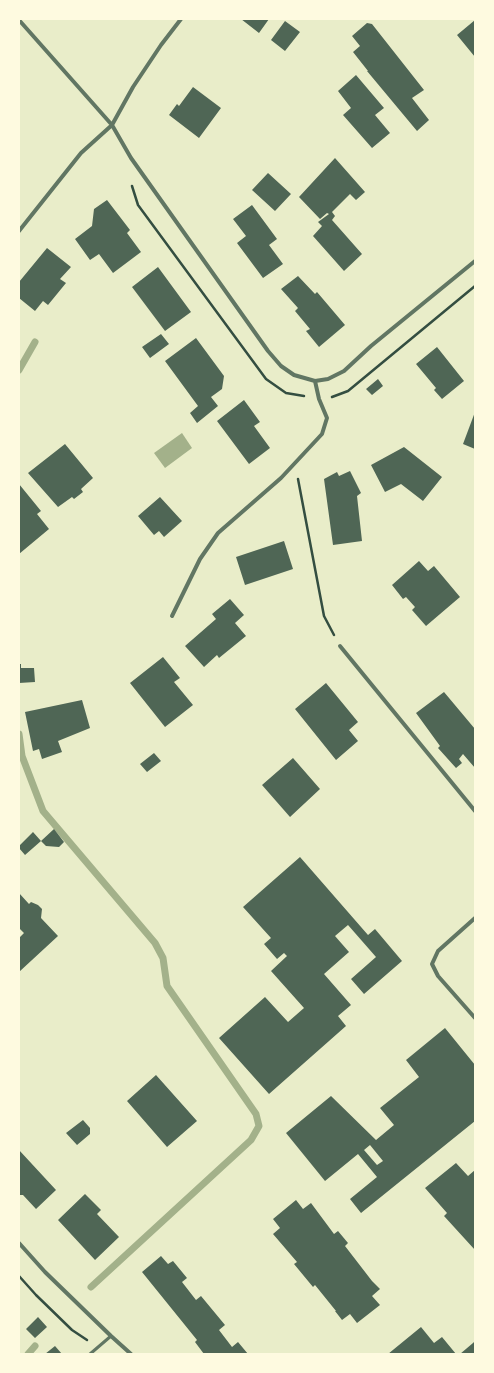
<!DOCTYPE html>
<html>
<head>
<meta charset="utf-8">
<style>
	body { margin:0 }
	#map { position:relative; width:494px; height:1373px; overflow:hidden; background:#e9edc9; font-family:Karla,sans-serif }
	canvas { display:block }
	.frame { position:absolute; inset:0; border:20px solid #fefae0; pointer-events:none }
</style>
</head>
<body>
<div id="map">
<canvas width="494" height="1373"></canvas>
<div class="frame"></div>
</div>
<script>
const ctx = document.querySelector('canvas').getContext('2d');
ctx.lineJoin = 'round';
function fill(path, color) {
  ctx.fillStyle = color;
  ctx.fill(path, 'evenodd');
}
function poly(rows) {
  const path = new Path2D();
  for (const r of rows) {
    path.moveTo(r[0], r[1]);
    for (let i = 2; i < r.length; i += 2) path.lineTo(r[i], r[i + 1]);
  }
  return path;
}
function strokePath(path, color, width, dash) {
  ctx.strokeStyle = color;
  ctx.lineWidth = width;
  ctx.lineCap = dash ? 'butt' : 'round';
  ctx.setLineDash(dash || []);
  ctx.stroke(path);
}
const water = poly([
	[182,433,192,448,165,468,154,453]
]);
const stream = poly([
	[19,370,35,342],
	[19,734,22,756,43,811,155,943,163,958,167,986,256,1114,259,1126,251,1140,91,1287],
	[28,1354,35,1346]
]);
const building = poly([
	[241,19,269,19,259,33],
	[475,20,475,57,457,35],
	[285,21,300,32,285,51,271,40],
	[367,23,372,24,424,90,412,98,429,120,417,131,367,71,368,71,353,52,360,46,352,36],
	[356,75,384,108,375,115,390,133,372,148,343,115,351,108,338,91],
	[193,87,221,108,199,138,169,115,177,104,179,106],
	[335,158,365,192,356,200,350,194,332,212,335,216,332,220,362,254,344,271,313,236,322,226,318,222,329,214,327,213,320,219,299,197],
	[268,173,291,194,275,211,252,190],
	[107,200,130,230,127,233,141,252,113,273,99,254,90,260,75,239,92,226,94,209],
	[252,205,277,239,269,245,283,264,263,278,237,243,246,236,233,219],
	[47,248,71,267,60,279,66,283,48,305,43,301,35,311,19,298,19,282],
	[158,267,191,312,165,331,132,287],
	[298,276,315,294,317,292,345,325,319,347,306,331,310,329,295,311,298,308,281,289],
	[161,334,169,344,150,358,142,347],
	[196,338,224,376,222,389,211,397,218,406,197,423,190,413,198,406,165,361],
	[437,347,464,381,442,399,434,390,436,388,416,364],
	[378,379,383,386,372,395,366,389],
	[244,400,260,422,254,426,270,448,249,464,217,421],
	[475,412,475,449,463,444],
	[65,444,93,478,81,489,83,492,74,499,72,497,58,507,28,473],
	[404,447,442,477,423,501,401,484,385,492,371,465],
	[350,471,361,493,357,496,362,541,333,545,324,479,337,472,339,476],
	[19,484,41,511,37,514,49,529,19,554],
	[160,497,182,521,164,537,159,531,154,535,138,516],
	[284,541,293,569,245,585,236,557],
	[419,561,428,571,434,566,460,597,426,626,412,610,415,607,406,597,403,599,392,585],
	[230,599,244,615,235,623,246,636,219,658,217,655,204,667,185,646,216,619,212,614],
	[163,657,180,678,174,682,193,705,165,727,130,683],
	[19,664,21,664,21,668,34,668,35,682,19,683],
	[326,683,358,722,349,730,358,741,336,760,295,709],
	[444,692,475,729,475,768,463,754,459,759,462,763,456,768,438,748,440,746,416,713],
	[82,700,90,728,58,741,62,752,42,759,39,749,33,751,25,712],
	[154,753,161,761,147,772,140,764],
	[293,758,320,789,290,817,262,785],
	[54,829,64,842,59,847,46,846,41,841],
	[33,832,41,841,25,855,19,848,19,846],
	[300,857,368,935,375,929,402,961,364,994,351,979,376,957,348,925,335,936,349,952,324,974,351,1005,338,1016,346,1026,269,1094,219,1038,265,997,288,1022,304,1008,271,971,287,956,284,953,277,959,264,944,271,938,243,907],
	[19,893,29,904,31,902,38,905,42,909,41,918,58,936,19,972,19,938,24,933,19,928],
	[445,1028,475,1065,475,1121,361,1213,350,1199,377,1177,358,1154,325,1181,286,1133,331,1096,376,1140,394,1125,380,1108,419,1077,406,1060],
	[370,1145,383,1161,377,1165,364,1150],
	[156,1075,197,1121,167,1147,127,1101],
	[83,1120,90,1128,90,1134,77,1145,66,1133],
	[19,1150,56,1190,36,1209,23,1195,19,1195],
	[456,1163,468,1176,475,1170,475,1250,444,1216,447,1213,425,1188],
	[85,1194,101,1210,97,1214,119,1237,95,1260,58,1220],
	[296,1200,303,1209,311,1203,334,1234,338,1231,348,1243,345,1246,372,1281,380,1289,372,1296,380,1305,357,1323,350,1314,342,1320,335,1311,336,1311,315,1285,313,1287,294,1264,297,1262,273,1234,280,1228,273,1219],
	[161,1256,168,1264,173,1261,187,1278,182,1282,196,1300,201,1296,225,1325,219,1330,232,1347,238,1342,248,1354,204,1354,195,1342,197,1340,142,1272],
	[38,1317,47,1327,35,1338,26,1329],
	[421,1327,434,1343,442,1337,456,1354,388,1354],
	[475,1341,475,1354,460,1354,473,1343],
	[55,1346,62,1354,45,1354]
]);
const path = poly([
	[132,186,138,205,266,379,286,393,304,396],
	[332,397,348,391,475,286],
	[298,479,324,616,334,635],
	[19,1276,36,1295,72,1330,87,1340]
]);
const service = poly([
	[90,1354,111,1336]
]);
const minor = poly([
	[19,20,112,125,131,158,268,351,281,366,294,375,315,381,328,379,344,371,371,346,475,261],
	[19,231,81,153,112,125,133,87,161,45,181,19],
	[172,616,200,559,218,533,281,478,322,434,327,418,319,399,315,381],
	[340,646,475,811],
	[475,918,438,951,432,964,438,976,475,1018],
	[19,1243,45,1272,111,1336,131,1354]
]);
fill(water, '#a3b18a');
strokePath(stream, '#a3b18a', 7);
fill(building, '#4f6655');
strokePath(path, '#344e41', 2.5);
strokePath(service, '#617663', 3);
strokePath(minor, '#617663', 4);
</script>
</body>
</html>
